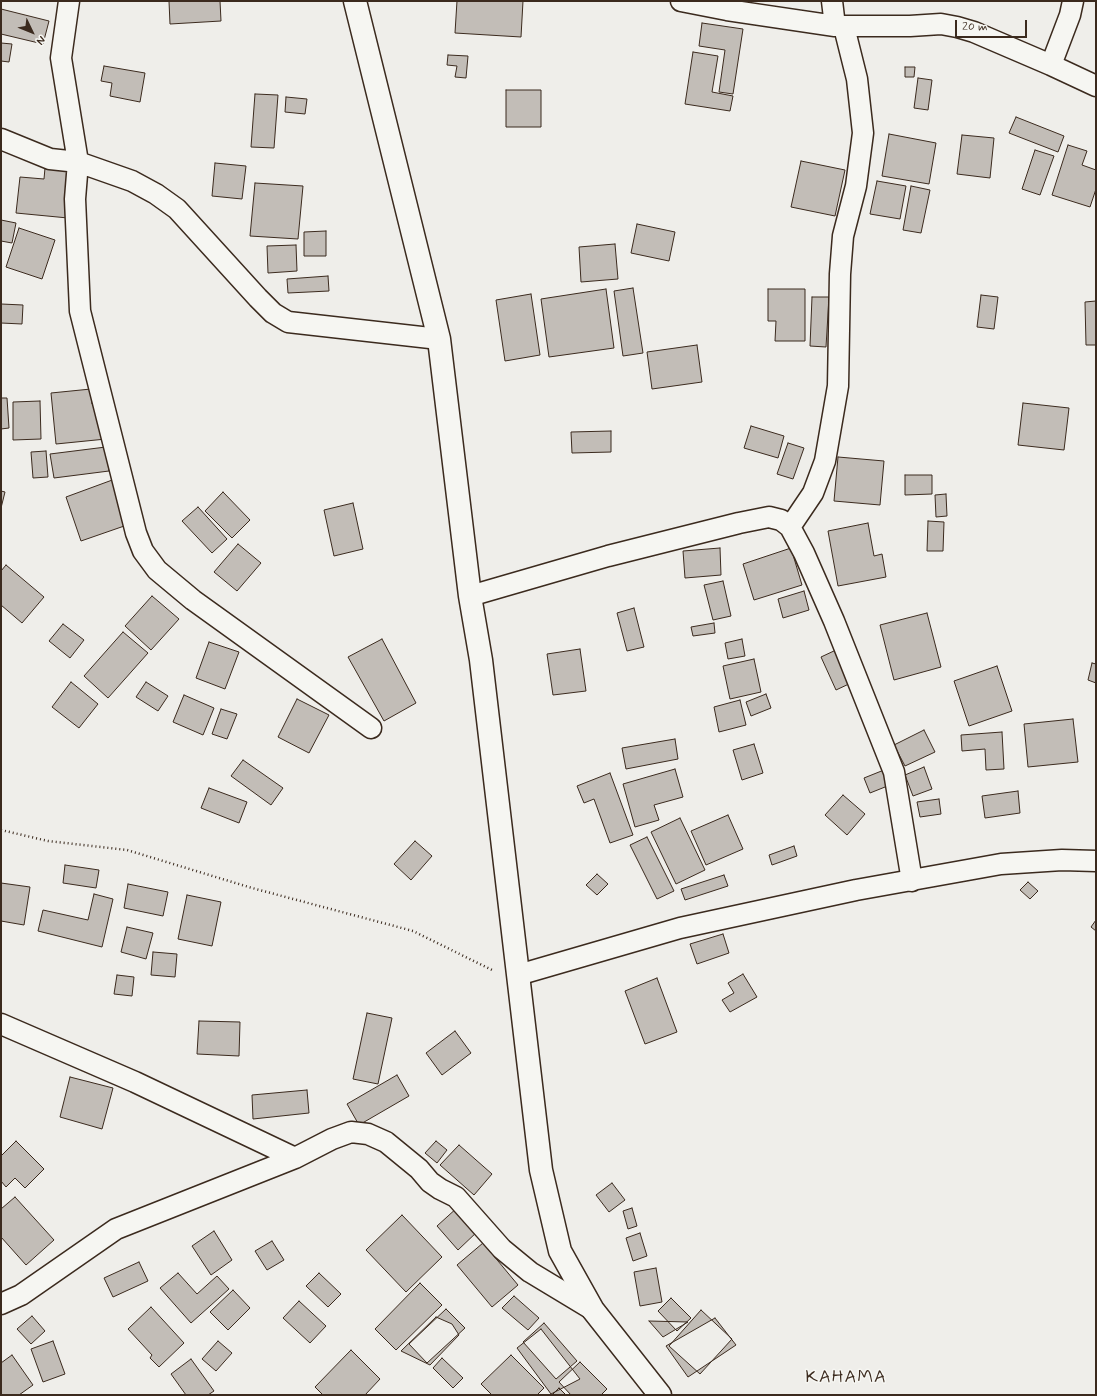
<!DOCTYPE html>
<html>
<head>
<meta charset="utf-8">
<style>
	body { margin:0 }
	#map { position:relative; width:1097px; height:1396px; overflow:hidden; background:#efeeea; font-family:Mynerve,sans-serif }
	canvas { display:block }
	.frame { position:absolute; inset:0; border:2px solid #3b2a1e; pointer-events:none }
	.north { position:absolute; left:12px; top:12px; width:40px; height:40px; -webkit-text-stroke:3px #f6f6f2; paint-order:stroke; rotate:133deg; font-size:11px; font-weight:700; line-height:16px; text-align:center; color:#3b2a1e }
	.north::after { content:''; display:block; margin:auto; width:14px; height:18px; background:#3b2a1e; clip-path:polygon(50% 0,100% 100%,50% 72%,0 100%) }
	.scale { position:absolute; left:955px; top:20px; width:72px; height:18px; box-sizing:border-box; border:2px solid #3b2a1e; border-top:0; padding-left:5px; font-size:12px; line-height:14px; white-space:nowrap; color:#3b2a1e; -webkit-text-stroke:3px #f6f6f2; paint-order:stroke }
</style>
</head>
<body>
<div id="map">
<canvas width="1097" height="1396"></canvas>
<div class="frame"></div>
<div class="north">N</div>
<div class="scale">20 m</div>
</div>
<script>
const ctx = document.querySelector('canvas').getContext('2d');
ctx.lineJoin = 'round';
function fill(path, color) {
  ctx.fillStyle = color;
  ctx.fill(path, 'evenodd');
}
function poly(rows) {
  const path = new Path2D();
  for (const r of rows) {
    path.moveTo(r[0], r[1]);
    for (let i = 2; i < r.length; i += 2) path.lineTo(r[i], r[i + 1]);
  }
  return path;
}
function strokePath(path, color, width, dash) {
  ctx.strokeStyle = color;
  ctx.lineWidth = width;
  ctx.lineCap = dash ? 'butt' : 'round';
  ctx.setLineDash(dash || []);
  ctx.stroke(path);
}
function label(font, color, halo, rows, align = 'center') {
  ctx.font = font + ' Mynerve,sans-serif';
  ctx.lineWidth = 3;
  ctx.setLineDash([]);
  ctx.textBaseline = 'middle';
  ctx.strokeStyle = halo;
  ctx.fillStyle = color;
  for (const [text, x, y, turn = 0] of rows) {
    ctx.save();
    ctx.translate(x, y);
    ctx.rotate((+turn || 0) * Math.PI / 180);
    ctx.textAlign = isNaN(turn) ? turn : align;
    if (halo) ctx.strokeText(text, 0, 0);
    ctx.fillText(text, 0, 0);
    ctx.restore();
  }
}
const building = poly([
	[169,1,220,1,221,21,170,24,169,1],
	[457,1,523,1,521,37,455,33,457,1],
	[1,9,49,21,43,44,1,34,1,9],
	[702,23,743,29,733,94,719,92,725,50,699,46,702,23],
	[1,43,12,44,9,62,1,61,1,43],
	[693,52,718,56,712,92,733,96,730,111,685,104,693,52],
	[448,55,468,56,466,78,455,77,457,66,447,65,448,55],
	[104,66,145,73,140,102,110,96,112,83,101,81,104,66],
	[905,67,915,67,914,77,905,77,905,67],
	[918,78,932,80,928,110,914,108,918,78],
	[506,90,541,90,541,127,506,127,506,90],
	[255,94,278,95,274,148,251,147,255,94],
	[286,97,307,99,305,114,285,112,286,97],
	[1016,117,1064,136,1058,152,1009,133,1016,117],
	[889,134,936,143,929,184,882,176,889,134],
	[962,135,994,138,990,178,957,174,962,135],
	[1068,145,1087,151,1082,165,1096,170,1096,189,1090,207,1052,195,1068,145],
	[1035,150,1054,156,1040,195,1022,189,1035,150],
	[801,161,845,170,835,216,791,207,801,161],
	[215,163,246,166,242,199,212,196,215,163],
	[45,168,73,171,68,218,16,213,20,177,44,179,45,168],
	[877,181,906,186,900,219,870,214,877,181],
	[255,183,303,186,298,239,250,236,255,183],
	[911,186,930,190,921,233,903,230,911,186],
	[1,220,16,223,12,243,1,241,1,220],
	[637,224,675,232,669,261,631,253,637,224],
	[19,228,55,240,42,279,6,267,19,228],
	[326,231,326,256,304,256,304,232,326,231],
	[615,244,618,279,581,282,579,247,615,244],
	[296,245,297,271,268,273,267,246,296,245],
	[328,276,329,291,288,293,287,279,328,276],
	[633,288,643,353,623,356,614,291,633,288],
	[606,289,614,348,549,357,541,299,606,289],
	[768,289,805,289,805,341,775,341,776,321,768,321,768,289],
	[531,294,540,355,505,361,496,300,531,294],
	[981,295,998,297,994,329,977,327,981,295],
	[812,297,829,297,826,347,810,346,812,297],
	[1096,301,1096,345,1086,345,1085,302,1096,301],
	[1,304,23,305,22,324,1,323,1,304],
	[697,345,702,382,652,389,647,352,697,345],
	[91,389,92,404,102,403,106,439,56,444,51,393,91,389],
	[1,398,7,398,9,428,1,429,1,398],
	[40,401,41,439,13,440,13,402,40,401],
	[1023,403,1069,408,1064,450,1018,445,1023,403],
	[751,426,784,436,778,458,744,448,751,426],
	[611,431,611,452,572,453,571,432,611,431],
	[788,443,804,448,793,479,777,474,788,443],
	[106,447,109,471,54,478,50,454,106,447],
	[46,451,48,477,33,478,31,452,46,451],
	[838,457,884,461,880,505,834,501,838,457],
	[905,475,932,475,932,494,905,495,905,475],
	[115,479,130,524,81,541,66,497,115,479],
	[1,491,5,492,1,508,1,491],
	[223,492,250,520,232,538,205,511,223,492],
	[946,494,947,516,936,517,935,495,946,494],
	[353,503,363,549,334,556,324,510,353,503],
	[198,507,227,539,212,553,182,521,198,507],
	[928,521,944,522,943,551,927,551,928,521],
	[868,523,874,556,882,554,886,577,838,586,828,531,868,523],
	[238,544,261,563,237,591,214,572,238,544],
	[720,548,721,575,685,578,683,551,720,548],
	[791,548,802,585,754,600,743,564,791,548],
	[6,565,44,597,22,623,1,605,1,571,6,565],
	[723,581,731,616,713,620,704,585,723,581],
	[804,591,809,610,783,618,778,599,804,591],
	[152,596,179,619,151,650,125,626,152,596],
	[634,608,644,647,627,651,617,613,634,608],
	[927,613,941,667,894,680,880,625,927,613],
	[714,623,715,633,693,636,691,627,714,623],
	[63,624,84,640,70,658,49,641,63,624],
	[123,632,148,653,108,698,84,676,123,632],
	[382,639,416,703,384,721,348,657,382,639],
	[742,639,745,656,728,659,725,643,742,639],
	[209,642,239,652,225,689,196,678,209,642],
	[580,649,586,691,553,695,547,654,580,649],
	[836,650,851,683,836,690,821,657,836,650],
	[754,659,761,692,730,699,723,666,754,659],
	[1092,663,1096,664,1096,683,1088,680,1092,663],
	[997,666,1012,711,969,726,954,681,997,666],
	[71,682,98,704,79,728,52,707,71,682],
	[146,682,168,696,158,711,136,697,146,682],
	[766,694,771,708,751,716,746,702,766,694],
	[184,695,214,708,203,735,173,722,184,695],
	[297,699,329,715,309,753,278,737,297,699],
	[740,700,746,725,719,732,714,707,740,700],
	[221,709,237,714,227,739,212,734,221,709],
	[1073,719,1078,762,1028,767,1024,724,1073,719],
	[924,730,935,752,905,766,894,745,924,730],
	[1002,732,1004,769,986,770,985,749,962,751,961,735,1002,732],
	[675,739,678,759,626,769,622,748,675,739],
	[754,744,763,773,742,780,733,750,754,744],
	[243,760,283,788,271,805,231,776,243,760],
	[924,767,932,789,913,796,905,775,924,767],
	[675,769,683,797,654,805,659,820,635,827,623,784,675,769],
	[884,770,890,785,870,793,864,778,884,770],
	[610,773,633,835,610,843,594,799,584,803,577,786,610,773],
	[209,788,247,802,239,823,201,808,209,788],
	[1018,791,1020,813,985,818,982,796,1018,791],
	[843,795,865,814,847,835,825,815,843,795],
	[939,799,941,814,920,817,917,802,939,799],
	[728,815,743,849,706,865,691,831,728,815],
	[680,818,705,870,676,884,651,832,680,818],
	[647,837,674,891,657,899,630,845,647,837],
	[415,841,432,856,411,880,394,864,415,841],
	[794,846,797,856,772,865,769,855,794,846],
	[65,865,99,870,96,888,63,883,65,865],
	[597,874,608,884,597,895,586,885,597,874],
	[724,875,728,886,685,900,681,889,724,875],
	[1028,882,1038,891,1030,899,1020,890,1028,882],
	[1,883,30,887,24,925,1,921,1,883],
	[128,884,168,892,163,916,124,908,128,884],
	[94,894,113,899,102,947,38,931,43,910,88,920,94,894],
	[187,895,221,902,212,946,178,939,187,895],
	[1096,920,1096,931,1091,927,1096,920],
	[127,927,153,933,146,959,121,952,127,927],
	[723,934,729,953,697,964,690,944,723,934],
	[153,952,177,954,175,977,151,975,153,952],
	[743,974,757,997,730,1012,722,1000,734,993,728,983,743,974],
	[117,975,134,977,132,996,114,994,117,975],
	[657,978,677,1032,645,1044,625,991,657,978],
	[367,1013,392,1018,378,1084,353,1079,367,1013],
	[199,1021,240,1022,239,1056,197,1054,199,1021],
	[455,1031,471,1053,442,1075,426,1053,455,1031],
	[397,1075,409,1096,359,1125,347,1104,397,1075],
	[70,1077,113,1088,102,1129,60,1117,70,1077],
	[307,1090,309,1113,253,1119,252,1095,307,1090],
	[16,1141,44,1169,25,1188,15,1178,6,1187,1,1181,1,1156,16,1141],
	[436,1141,447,1150,437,1163,425,1153,436,1141],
	[459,1145,492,1174,474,1195,440,1165,459,1145],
	[612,1183,625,1200,609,1212,596,1195,612,1183],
	[15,1197,54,1240,26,1265,1,1237,1,1209,15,1197],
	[458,1207,479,1230,458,1250,437,1226,458,1207],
	[632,1208,637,1226,628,1229,623,1211,632,1208],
	[402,1215,442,1257,406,1292,366,1250,402,1215],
	[214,1231,232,1260,211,1275,192,1246,214,1231],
	[640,1233,647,1256,633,1261,626,1238,640,1233],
	[272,1241,284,1260,267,1270,255,1251,272,1241],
	[483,1243,518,1285,492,1307,457,1265,483,1243],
	[139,1262,148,1281,113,1297,104,1278,139,1262],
	[656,1268,662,1302,640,1306,634,1272,656,1268],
	[178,1273,197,1294,217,1276,229,1289,191,1323,160,1288,178,1273],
	[319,1273,341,1294,328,1307,306,1286,319,1273],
	[420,1283,442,1305,396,1350,375,1329,420,1283],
	[233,1290,250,1308,228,1330,210,1312,233,1290],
	[514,1296,539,1318,528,1330,502,1308,514,1296],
	[671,1298,691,1318,677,1331,658,1311,671,1298],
	[299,1301,326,1326,310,1343,283,1318,299,1301],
	[151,1307,184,1343,159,1367,150,1358,152,1355,128,1329,151,1307],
	[446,1309,465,1328,427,1363,409,1344,446,1309],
	[701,1310,732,1339,700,1374,669,1346,701,1310],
	[32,1316,45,1331,31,1344,17,1329,32,1316],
	[436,1317,452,1324,459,1335,430,1365,401,1351,436,1317],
	[715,1318,736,1345,688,1377,666,1346,715,1318],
	[649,1321,688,1322,663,1337,649,1321],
	[544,1323,577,1361,556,1379,523,1342,544,1323],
	[541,1329,580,1379,551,1394,517,1348,541,1329],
	[53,1341,65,1374,43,1382,31,1349,53,1341],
	[218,1341,232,1353,216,1371,202,1359,218,1341],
	[351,1350,380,1379,365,1395,323,1395,315,1387,351,1350],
	[12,1355,33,1385,19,1395,1,1395,1,1363,12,1355],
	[511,1355,544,1388,537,1395,492,1395,481,1384,511,1355],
	[442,1358,463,1378,453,1388,433,1368,442,1358],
	[191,1359,214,1391,208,1395,186,1395,171,1374,191,1359],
	[580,1362,607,1389,601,1395,571,1395,559,1382,580,1362],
	[559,1388,566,1395,552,1395,559,1388]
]);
const path = poly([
	[1,830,48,841,127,850,252,888,413,931,494,971]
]);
const street = poly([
	[69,1,61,58,78,162,75,199,80,311,136,533,143,551,157,570,193,600,371,728],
	[681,1,727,10,835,26,910,26,941,24,957,27,974,32,1051,65,1096,86],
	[832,1,835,26],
	[1051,65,1070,15,1073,1],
	[1,139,50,159,78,162,132,181,156,194,177,209,258,298,273,313,288,322,439,339],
	[790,527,813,493,825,461,838,386,840,274,843,236,856,186,863,133,857,79,844,27],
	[470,596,608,556,739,523,769,517,781,520,790,527,804,553,834,621,894,772,912,881],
	[518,975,680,928,856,890,1001,864,1062,860,1096,861],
	[1,1024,135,1082,295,1158],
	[1,1304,21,1295,116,1229,295,1158,332,1139,351,1132,368,1134,386,1142,419,1169,430,1182,440,1189,456,1197,502,1249,530,1272,593,1310]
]);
const secondary = poly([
	[355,1,439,339,470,596,481,660,541,1170,560,1251,593,1310,660,1395]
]);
const quarterNames = [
	["KAHAMA",846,1378]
];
fill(building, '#c2bdb7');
strokePath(building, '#3b2a1e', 1);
strokePath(street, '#3b2a1e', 23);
strokePath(secondary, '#3b2a1e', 25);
strokePath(path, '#3b2a1e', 2.5, [1, 3]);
strokePath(street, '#f6f6f2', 20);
strokePath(secondary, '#f6f6f2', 22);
ctx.letterSpacing = '1px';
label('18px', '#3b2a1e', '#f6f6f2', quarterNames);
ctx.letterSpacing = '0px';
</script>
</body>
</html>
